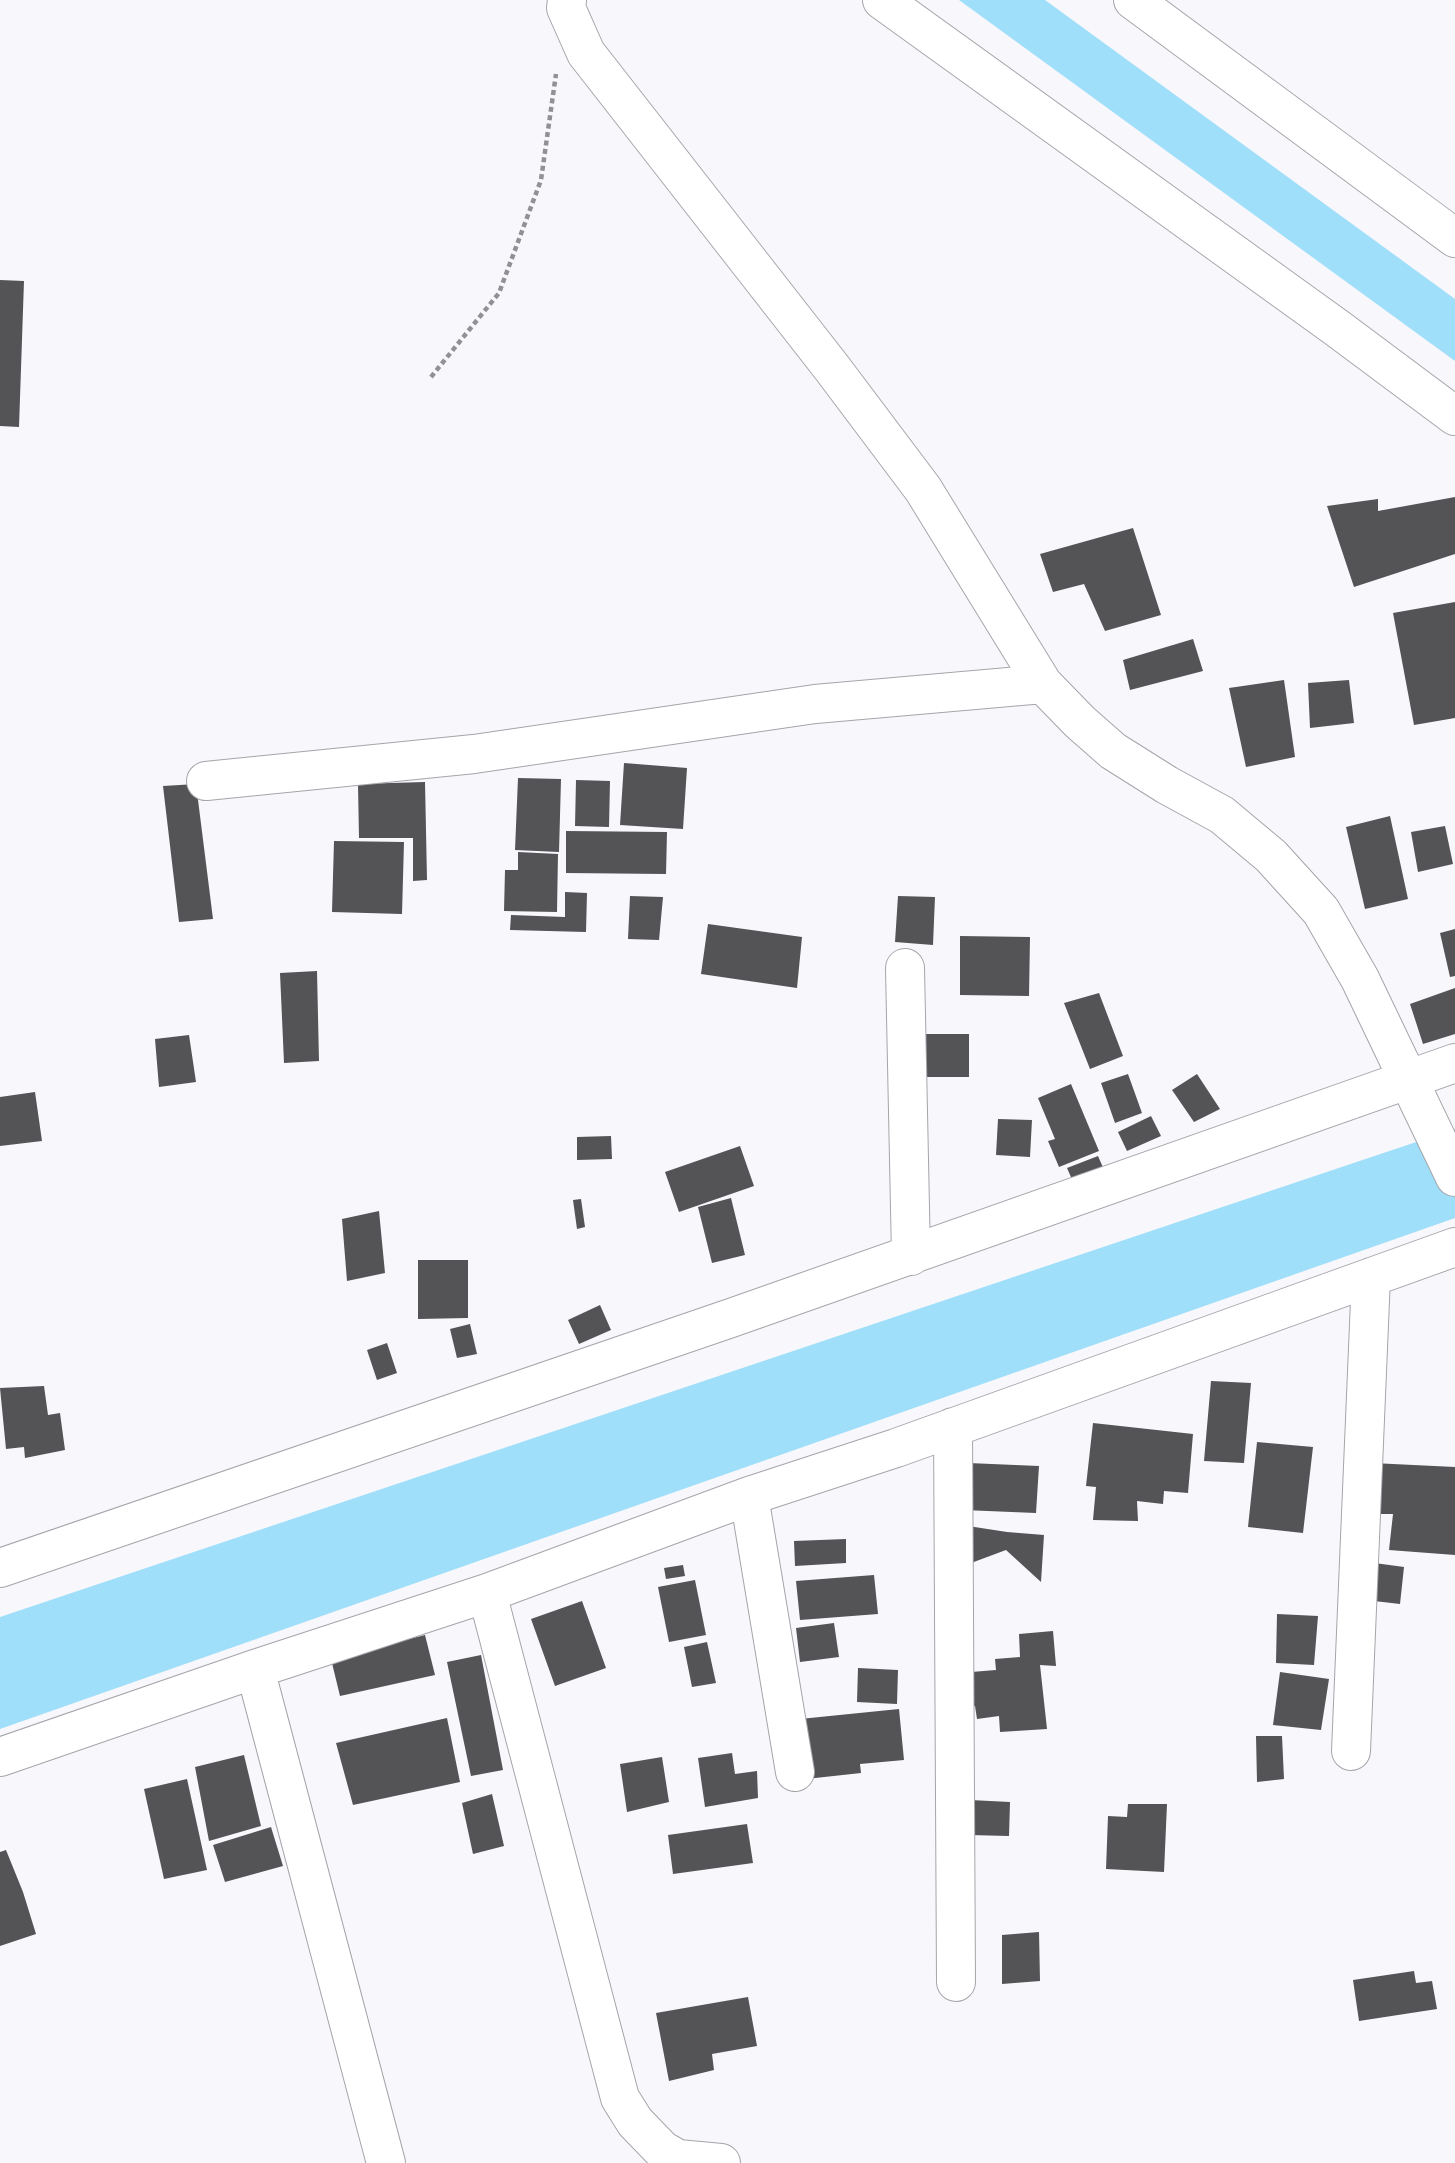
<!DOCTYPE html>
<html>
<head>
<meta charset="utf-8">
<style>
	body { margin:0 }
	canvas { display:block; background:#f7f7fc }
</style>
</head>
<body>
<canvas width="1455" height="2163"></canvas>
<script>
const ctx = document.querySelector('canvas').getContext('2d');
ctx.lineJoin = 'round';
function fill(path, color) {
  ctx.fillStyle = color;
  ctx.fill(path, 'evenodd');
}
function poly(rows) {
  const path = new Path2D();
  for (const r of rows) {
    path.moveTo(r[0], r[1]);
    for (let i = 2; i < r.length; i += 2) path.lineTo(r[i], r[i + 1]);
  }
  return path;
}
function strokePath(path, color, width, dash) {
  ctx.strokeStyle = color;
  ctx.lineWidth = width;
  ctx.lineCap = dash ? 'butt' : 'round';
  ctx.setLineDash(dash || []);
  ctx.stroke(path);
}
const water = poly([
	[959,0,1045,0,1455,299,1455,361],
	[1455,1129,1455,1218,0,1729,0,1617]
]);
const building = poly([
	[0,280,24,281,19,427,0,426],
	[1455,497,1455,554,1354,587,1327,506,1378,499,1378,511],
	[1133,528,1161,615,1105,631,1084,584,1053,592,1040,554],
	[1455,602,1455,718,1414,725,1393,613],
	[1193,639,1203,671,1130,690,1123,660],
	[1284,680,1295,757,1246,767,1229,688],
	[1349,680,1354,723,1310,728,1308,683],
	[624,763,687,768,683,829,620,825],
	[518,778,561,779,559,852,515,850],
	[576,780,610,781,609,827,575,826],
	[425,782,427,880,413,881,413,838,359,838,358,784],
	[196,784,213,919,179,922,163,786],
	[1390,816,1408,899,1365,909,1346,827],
	[1445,826,1453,864,1418,872,1411,832],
	[566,831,667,832,666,874,566,873],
	[334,841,404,842,402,914,332,912],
	[518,852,558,854,557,912,504,911,505,870,518,870],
	[565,892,587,893,586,932,510,930,511,915,565,917],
	[630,896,663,897,659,940,628,939],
	[898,896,935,897,933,945,895,942],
	[708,924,802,937,797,988,701,974],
	[1455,929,1455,976,1450,977,1440,933],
	[960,936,1030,937,1029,996,960,995],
	[317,971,319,1061,284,1063,280,973],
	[1455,988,1455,1034,1423,1044,1410,1004],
	[1099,993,1123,1056,1090,1069,1064,1003],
	[926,1034,969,1034,969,1077,926,1077],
	[189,1035,196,1082,159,1087,155,1039],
	[1128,1074,1142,1113,1115,1123,1101,1083],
	[1197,1074,1220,1109,1194,1122,1172,1090],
	[1071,1084,1099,1151,1059,1167,1048,1141,1055,1139,1038,1098],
	[35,1092,42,1141,0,1146,0,1097],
	[1151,1116,1161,1136,1127,1151,1118,1132],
	[998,1119,1032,1120,1030,1157,996,1155],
	[611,1136,612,1159,577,1160,577,1137],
	[740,1146,754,1186,679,1212,665,1172],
	[1098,1156,1105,1172,1074,1184,1067,1168],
	[731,1198,745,1255,712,1263,698,1207],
	[581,1199,585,1227,577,1229,573,1200],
	[379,1211,385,1273,347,1281,342,1219],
	[418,1260,468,1260,468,1318,418,1319],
	[600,1305,611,1330,579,1344,568,1320],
	[470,1324,477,1354,457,1358,450,1329],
	[387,1343,397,1373,377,1380,367,1350],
	[1211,1381,1251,1383,1244,1463,1204,1461],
	[44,1386,48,1415,60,1413,65,1450,25,1458,24,1447,6,1449,0,1388],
	[1093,1423,1193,1434,1188,1493,1164,1491,1163,1504,1137,1501,1138,1521,1093,1520,1096,1487,1086,1486],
	[1257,1442,1313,1447,1303,1533,1248,1527],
	[968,1463,1039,1466,1036,1513,963,1510],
	[1372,1463,1455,1467,1455,1555,1389,1550,1393,1514,1361,1514],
	[968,1526,1007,1532,1044,1535,1041,1582,1006,1550,963,1566],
	[846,1539,846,1563,795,1566,794,1541],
	[1367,1562,1404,1567,1400,1604,1357,1599],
	[683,1565,685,1576,666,1579,664,1568],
	[874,1575,878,1614,800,1620,796,1581],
	[695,1580,706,1635,669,1642,658,1587],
	[582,1601,606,1668,555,1686,531,1619],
	[1277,1614,1318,1616,1314,1665,1276,1663],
	[834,1623,839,1657,800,1662,796,1628],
	[1053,1631,1056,1666,1040,1665,1047,1729,1000,1732,999,1716,977,1719,975,1706,961,1707,959,1673,996,1670,995,1659,1020,1657,1019,1634],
	[425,1635,435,1675,340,1696,331,1659],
	[707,1642,716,1683,692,1687,684,1647],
	[481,1655,503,1770,471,1776,447,1662],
	[858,1668,898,1670,897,1704,857,1702],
	[1280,1672,1329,1679,1321,1730,1273,1725],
	[899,1709,904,1760,860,1764,861,1773,806,1779,800,1719],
	[447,1718,460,1782,353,1805,336,1743],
	[1256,1736,1282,1736,1284,1779,1257,1782],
	[732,1753,735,1774,757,1771,758,1798,705,1807,698,1758],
	[244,1755,261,1826,209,1841,195,1767],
	[662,1757,669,1802,627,1812,620,1764],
	[187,1779,207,1870,164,1879,144,1789],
	[492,1794,504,1846,473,1854,462,1803],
	[970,1800,1010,1802,1009,1836,969,1835],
	[1128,1804,1167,1804,1164,1872,1106,1869,1108,1816,1127,1817],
	[747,1824,753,1863,673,1874,668,1835],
	[271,1827,283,1866,225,1882,213,1845],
	[6,1850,23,1892,36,1934,0,1946,0,1852],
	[1039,1932,1040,1981,1002,1984,1002,1935],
	[1414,1971,1416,1983,1432,1981,1437,2009,1359,2021,1353,1980],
	[748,1997,757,2046,712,2054,714,2070,669,2081,656,2013]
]);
const path = poly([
	[431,377,499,293,541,180,556,74]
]);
const minor = poly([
	[567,0,566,8,586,53,832,368,923,489,1043,684,1080,722,1113,751,1167,785,1222,815,1271,856,1321,911,1360,979,1455,1177],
	[882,0,1337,328,1455,416],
	[1133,0,1455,238],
	[206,781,474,754,815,704,1043,684],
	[905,968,911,1256],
	[953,1427,956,1982],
	[749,1496,795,1772],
	[0,1568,731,1318,1455,1063],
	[487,1593,620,2098,635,2122,662,2150,678,2159,721,2163],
	[255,1669,386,2163],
	[1351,1751,1371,1277],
	[0,1757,255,1669,487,1593,749,1496,896,1448,1455,1247]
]);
fill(water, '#a0dff9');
fill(building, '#545356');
strokePath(minor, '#a5a5aa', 40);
strokePath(path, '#919195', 4.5, [5, 3.5]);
strokePath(minor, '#fff', 38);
</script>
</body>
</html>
